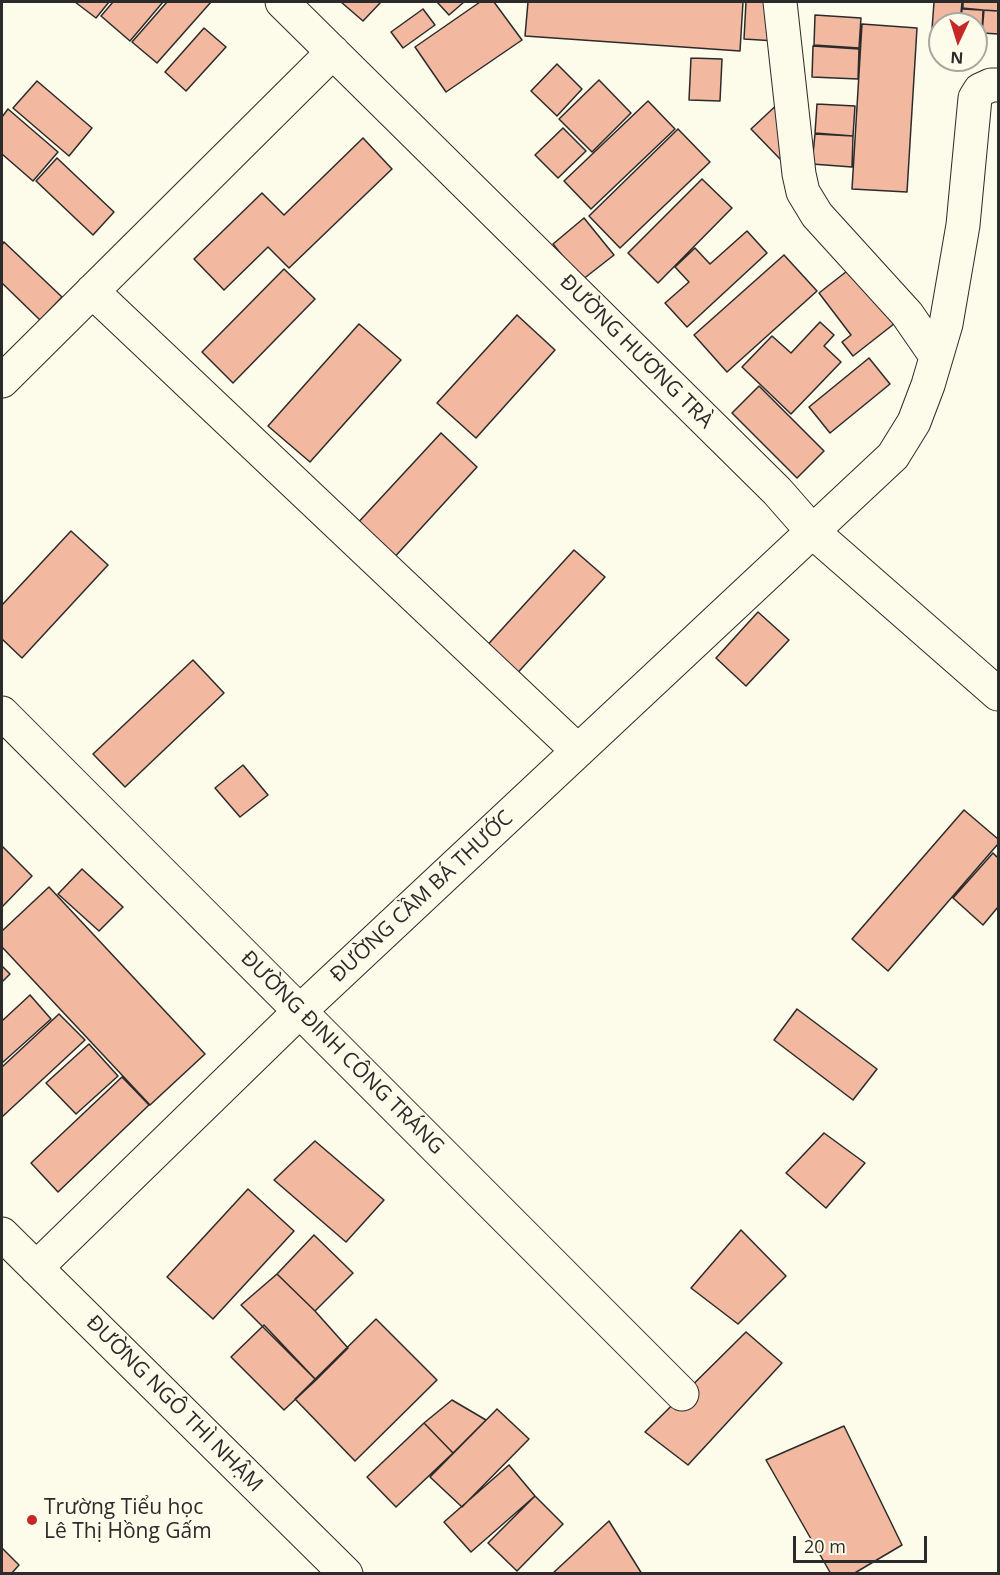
<!DOCTYPE html>
<html>
<head>
<meta charset="utf-8">
<style>
	body { margin:0 }
	#map { position:relative; width:1000px; height:1575px; overflow:hidden; background:#fdfbea; font-family:"Open Sans",sans-serif }
	canvas { display:block }
	.frame { position:absolute; inset:0; border:3px solid #2b2b2b; pointer-events:none }
	.north { position:absolute; left:928px; top:12px; width:60px; height:60px; box-sizing:border-box; background:#fdfbea; border:2px solid #a9a89e; border-radius:50%; rotate:184deg; font-size:16px; font-weight:700; line-height:24px; text-align:center; color:#2b2b2b }
	.north::after { content:''; display:block; margin:auto; width:21px; height:27px; background:#c62828; clip-path:polygon(50% 0,100% 100%,50% 72%,0 100%) }
	.scale { position:absolute; left:793px; top:1536px; width:134px; height:27px; box-sizing:border-box; border:3px solid #2b2b2b; border-top:0; padding-left:8px; font-size:18px; line-height:21px; white-space:nowrap; color:#2b2b2b; -webkit-text-stroke:4px #fdfbea; paint-order:stroke }
</style>
</head>
<body>
<div id="map">
<canvas width="1000" height="1575"></canvas>
<div class="frame"></div>
<div class="north">N</div>
<div class="scale">20 m</div>
</div>
<script>
const ctx = document.querySelector('canvas').getContext('2d');
ctx.lineJoin = 'round';
function fill(path, color) {
  ctx.fillStyle = color;
  ctx.fill(path, 'evenodd');
}
function poly(rows) {
  const path = new Path2D();
  for (const r of rows) {
    path.moveTo(r[0], r[1]);
    for (let i = 2; i < r.length; i += 2) path.lineTo(r[i], r[i + 1]);
  }
  return path;
}
function strokePath(path, color, width, dash) {
  ctx.strokeStyle = color;
  ctx.lineWidth = width;
  ctx.lineCap = dash ? 'butt' : 'round';
  ctx.setLineDash(dash || []);
  ctx.stroke(path);
}
function label(font, color, halo, rows, align = 'center') {
  ctx.font = font + ' "Open Sans",sans-serif';
  ctx.lineWidth = 4.5;
  ctx.setLineDash([]);
  ctx.textBaseline = 'middle';
  ctx.strokeStyle = halo;
  ctx.fillStyle = color;
  for (const [text, x, y, turn = 0] of rows) {
    ctx.save();
    ctx.translate(x, y);
    ctx.rotate((+turn || 0) * Math.PI / 180);
    ctx.textAlign = isNaN(turn) ? turn : align;
    if (halo) ctx.strokeText(text, 0, 0);
    ctx.fillText(text, 0, 0);
    ctx.restore();
  }
}
const building = poly([
	[75,2,109,2,96,18,75,2],
	[113,2,163,2,130,41,101,16,113,2],
	[167,2,211,2,157,63,132,42,167,2],
	[341,2,381,2,363,21,341,2],
	[437,2,464,2,449,15,437,2],
	[480,2,494,2,522,40,446,92,415,47,480,2],
	[528,2,743,2,740,51,525,36,528,2],
	[746,2,793,2,791,42,744,39,746,2],
	[934,2,962,2,960,24,940,24,940,30,932,29,934,2],
	[963,2,998,2,998,11,963,9,963,2],
	[962,8,983,10,982,33,976,32,976,24,961,24,962,8],
	[423,9,435,25,403,48,391,32,423,9],
	[984,10,998,11,998,34,982,33,984,10],
	[815,15,861,18,859,48,814,45,815,15],
	[862,24,917,28,907,192,852,189,862,24],
	[204,28,226,47,186,91,165,72,204,28],
	[813,46,859,49,858,79,812,77,813,46],
	[691,58,722,59,720,101,689,100,691,58],
	[557,64,582,89,557,116,531,91,557,64],
	[599,80,631,113,592,152,559,119,599,80],
	[37,81,92,128,69,156,13,108,37,81],
	[782,100,781,160,751,129,782,100],
	[648,101,675,129,591,209,564,181,648,101],
	[817,104,855,106,853,136,815,133,817,104],
	[8,109,58,152,33,181,2,154,2,117,8,109],
	[563,128,586,151,558,178,535,155,563,128],
	[678,129,710,162,620,248,589,216,678,129],
	[815,134,853,136,852,167,812,164,815,134],
	[363,138,392,169,289,268,268,247,224,290,194,259,262,193,284,215,363,138],
	[57,158,114,212,93,235,36,181,57,158],
	[702,179,732,208,658,283,628,253,702,179],
	[584,218,614,255,582,280,553,244,584,218],
	[747,231,767,253,687,327,665,303,689,282,675,267,695,248,710,264,747,231],
	[4,242,62,297,40,320,2,283,2,245,4,242],
	[784,255,817,291,727,372,694,335,784,255],
	[856,264,899,320,853,356,842,342,851,335,819,293,856,264],
	[284,269,315,299,233,383,202,352,284,269],
	[517,315,555,350,476,438,437,403,517,315],
	[820,322,834,335,824,346,841,362,791,414,742,367,772,336,791,353,820,322],
	[359,324,401,360,310,462,268,426,359,324],
	[869,358,890,384,830,433,809,407,869,358],
	[759,386,824,451,797,478,732,413,759,386],
	[441,433,477,467,391,561,354,527,441,433],
	[71,531,108,565,22,658,2,639,2,605,71,531],
	[574,550,605,577,512,679,482,651,574,550],
	[758,612,789,640,746,686,716,658,758,612],
	[193,660,224,693,125,787,93,754,193,660],
	[243,765,268,795,240,817,215,788,243,765],
	[964,810,998,839,998,844,888,971,852,939,964,810],
	[2,846,32,876,2,907,2,846],
	[993,853,998,858,998,907,983,925,953,898,993,853],
	[82,869,123,907,99,931,58,894,82,869],
	[49,887,205,1054,150,1105,2,947,2,931,49,887],
	[2,966,10,974,2,982,2,966],
	[30,995,51,1019,2,1063,2,1021,30,995],
	[797,1009,877,1069,853,1100,774,1040,797,1009],
	[59,1014,85,1040,2,1117,2,1067,59,1014],
	[89,1044,118,1076,76,1114,46,1083,89,1044],
	[122,1077,149,1105,58,1192,31,1163,122,1077],
	[824,1133,865,1163,826,1208,786,1173,824,1133],
	[315,1141,384,1200,346,1242,274,1180,315,1141],
	[248,1189,294,1231,213,1319,167,1277,248,1189],
	[741,1230,786,1276,738,1324,691,1288,741,1230],
	[314,1235,353,1273,315,1311,277,1274,314,1235],
	[277,1274,315,1311,348,1348,316,1380,241,1305,277,1274],
	[376,1319,437,1380,355,1461,295,1399,376,1319],
	[264,1325,316,1380,284,1410,231,1357,264,1325],
	[746,1332,782,1363,688,1465,645,1432,746,1332],
	[452,1400,486,1420,453,1453,424,1423,452,1400],
	[497,1409,529,1439,462,1507,430,1477,497,1409],
	[424,1423,453,1453,396,1507,367,1477,424,1423],
	[844,1426,902,1545,853,1574,831,1574,766,1460,844,1426],
	[509,1465,535,1496,471,1552,444,1522,509,1465],
	[535,1496,563,1524,517,1571,488,1543,535,1496],
	[609,1521,642,1574,552,1574,609,1521],
	[2,1548,19,1565,11,1574,2,1574,2,1548]
]);
const minor = poly([
	[282,2,777,491,813,532,998,694],
	[780,2,799,174,803,192,817,215,907,314,936,356],
	[92,291,578,751],
	[2,381,333,52],
	[2,713,682,1394],
	[2,1234,346,1574],
	[36,1268,300,1011,893,456,914,422,928,385,946,324,963,225,975,98,980,90,991,85,998,85]
]);
const markers = [
	[32,1520,6,"#c62828"]
];
const streetNames = [
	["ĐƯỜNG HƯƠNG TRÀ",636,352,45],
	["ĐƯỜNG CẦM BÁ THƯỚC",422,897,-43],
	["ĐƯỜNG ĐINH CÔNG TRÁNG",342,1053,45],
	["ĐƯỜNG NGÔ THÌ NHẬM",174,1404,45]
];
const poiNames = [
	["Trường Tiểu học",44,1508],
	["Lê Thị Hồng Gấm",44,1532]
];
fill(building, '#f2b8a0');
strokePath(building, '#2b2b2b', 1.5);
strokePath(minor, '#2b2b2b', 35);
strokePath(minor, '#fdfbea', 33);
for (const [x, y, r, color] of markers) {
  const dot = new Path2D();
  dot.arc(x, y, r, 0, 2 * Math.PI);
  ctx.fillStyle = color;
  ctx.fill(dot);
  strokePath(dot, '#fdfbea', 2);
}
label('21px', '#2b2b2b', '#fdfbea', streetNames);
label('21px', '#2b2b2b', '#fdfbea', poiNames, 'left');
</script>
</body>
</html>
